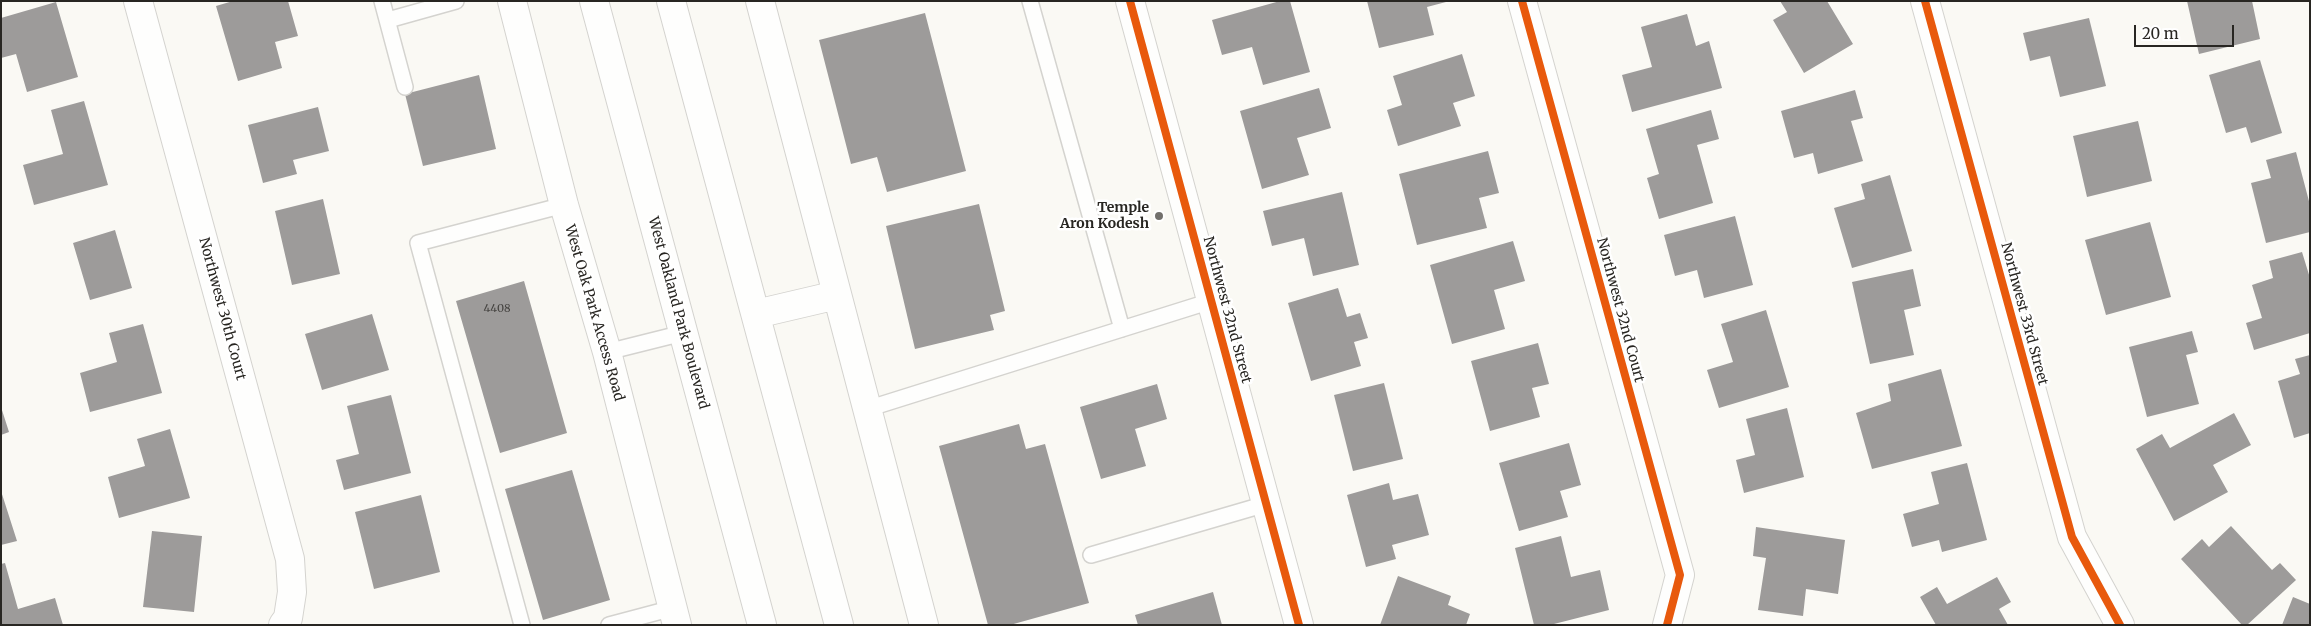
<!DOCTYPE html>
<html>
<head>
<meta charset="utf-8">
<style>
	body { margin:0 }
	#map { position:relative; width:2311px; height:626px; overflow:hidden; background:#faf9f4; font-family:Merriweather,serif }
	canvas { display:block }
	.frame { position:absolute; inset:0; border:2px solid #282622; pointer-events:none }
	.scale { position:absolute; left:2134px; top:25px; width:100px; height:22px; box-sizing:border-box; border:2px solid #282622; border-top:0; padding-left:6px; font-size:15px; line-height:18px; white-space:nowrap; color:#282622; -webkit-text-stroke:4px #fff; paint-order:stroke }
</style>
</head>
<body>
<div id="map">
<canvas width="2311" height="626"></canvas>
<div class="frame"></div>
<div class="scale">20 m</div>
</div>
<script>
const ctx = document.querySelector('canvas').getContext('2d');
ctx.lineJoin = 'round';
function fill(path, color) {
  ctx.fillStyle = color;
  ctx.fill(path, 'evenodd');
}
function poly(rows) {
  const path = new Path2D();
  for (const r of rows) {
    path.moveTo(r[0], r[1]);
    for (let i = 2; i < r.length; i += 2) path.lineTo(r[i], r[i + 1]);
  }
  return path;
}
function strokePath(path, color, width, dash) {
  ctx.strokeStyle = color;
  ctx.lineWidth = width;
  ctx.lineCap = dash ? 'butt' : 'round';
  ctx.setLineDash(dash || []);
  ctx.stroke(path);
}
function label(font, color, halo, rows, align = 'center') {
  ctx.font = font + ' Merriweather,serif';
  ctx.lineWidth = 5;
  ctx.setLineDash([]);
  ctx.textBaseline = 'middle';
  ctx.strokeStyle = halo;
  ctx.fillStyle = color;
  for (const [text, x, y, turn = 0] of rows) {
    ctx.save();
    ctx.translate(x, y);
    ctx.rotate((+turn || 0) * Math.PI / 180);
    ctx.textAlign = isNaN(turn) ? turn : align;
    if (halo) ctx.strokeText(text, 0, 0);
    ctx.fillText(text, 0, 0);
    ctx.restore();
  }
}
const building = poly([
	[233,1,288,1,298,36,275,42,282,68,238,81,216,6],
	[1280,1,1290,1,1310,72,1263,85,1252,47,1222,55,1212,20],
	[1367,1,1446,1,1446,2,1427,7,1434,35,1379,48],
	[1780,1,1827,1,1853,44,1804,73,1773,20,1787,12],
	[2187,1,2252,1,2260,39,2199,54],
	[56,2,78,77,27,92,16,54,1,58,1,18],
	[925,13,966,171,887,192,877,157,851,164,819,40],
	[1687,14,1696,46,1709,41,1722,88,1632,112,1622,75,1652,67,1641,27],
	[2089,18,2106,86,2060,97,2050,56,2030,61,2023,33],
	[1462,54,1475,96,1453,103,1461,126,1398,146,1387,110,1402,105,1393,76],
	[2260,60,2282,133,2251,143,2246,127,2226,133,2209,75],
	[479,75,496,149,423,166,405,94],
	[1319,88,1331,128,1297,138,1309,175,1262,189,1240,111],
	[1855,90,1863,118,1851,121,1863,161,1818,174,1813,153,1794,158,1781,111],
	[84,101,108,185,34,205,23,165,63,154,51,110],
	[318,107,329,151,293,160,297,174,263,183,248,125],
	[1711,110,1719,139,1697,145,1713,203,1659,219,1647,178,1659,174,1646,129],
	[2138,121,2152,181,2087,197,2073,136],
	[1488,151,1499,193,1479,198,1487,228,1417,245,1399,174],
	[2296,152,2310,205,2310,232,2266,243,2251,183,2271,178,2266,160],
	[1890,175,1912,251,1852,268,1834,208,1865,199,1861,184],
	[1342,192,1359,265,1313,276,1304,238,1272,246,1263,211],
	[323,199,340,274,292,285,275,211],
	[979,204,1005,311,990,315,994,330,915,349,886,226],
	[1735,216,1753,285,1704,298,1697,270,1675,276,1664,235],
	[2150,222,2171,297,2106,315,2085,240],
	[115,230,132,288,90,300,73,243],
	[1513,241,1525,281,1494,290,1505,329,1452,344,1430,265],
	[2302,252,2310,278,2310,333,2254,350,2246,323,2262,318,2252,285,2273,278,2269,261],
	[1913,269,1921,306,1904,310,1914,355,1870,364,1852,282],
	[524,281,567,433,500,453,456,301],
	[1338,288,1347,317,1360,313,1368,338,1354,342,1361,366,1311,381,1288,303],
	[1766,310,1789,387,1719,408,1707,370,1733,362,1721,324],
	[372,314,389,370,322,390,305,334],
	[143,324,162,393,90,412,80,373,117,362,109,333],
	[2192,331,2198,352,2186,355,2199,404,2147,417,2129,347],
	[1538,343,1549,384,1532,388,1540,417,1490,431,1471,361],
	[2310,355,2310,433,2294,438,2278,381,2300,374,2295,359],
	[1941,369,1962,446,1872,469,1856,413,1891,401,1888,384],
	[1384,383,1403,459,1353,471,1334,395],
	[1157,384,1167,419,1135,429,1146,466,1101,479,1080,407],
	[391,395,411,473,344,490,336,460,359,454,347,406],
	[1,407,9,432,1,435],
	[1787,408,1804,477,1744,493,1736,460,1755,455,1746,419],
	[2234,413,2251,445,2213,465,2228,492,2174,521,2136,449,2162,434,2170,448],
	[1019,424,1026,449,1045,444,1089,603,1010,625,988,625,939,446],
	[170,429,190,498,119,518,108,477,145,466,137,439],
	[1569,443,1581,485,1560,491,1568,517,1519,531,1499,463],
	[1967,463,1987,540,1942,552,1939,540,1912,547,1903,514,1939,504,1931,472],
	[572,470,610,600,543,620,505,489],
	[1389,483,1393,500,1418,494,1429,535,1392,545,1396,559,1366,567,1347,495],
	[1,491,17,541,1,545],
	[421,495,440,572,374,589,355,512],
	[2231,526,2272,570,2280,563,2296,580,2247,625,2242,625,2181,559,2202,539,2209,547],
	[1756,527,1845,540,1838,594,1806,589,1803,616,1758,610,1766,558,1753,556],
	[152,531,202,536,194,612,143,607],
	[1561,536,1571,577,1600,570,1609,610,1550,625,1534,625,1515,548],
	[5,563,18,609,55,598,63,625,1,625,1,564],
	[1398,576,1451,596,1448,605,1470,614,1466,625,1380,625],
	[1997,577,2011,602,1999,609,2008,625,1936,625,1920,597,1937,587,1947,604],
	[1213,592,1222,625,1138,625,1135,615],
	[2293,597,2310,604,2310,625,2282,625]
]);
const service = poly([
	[382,1,405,87],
	[1030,1,1122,329],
	[388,20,456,1],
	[607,352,683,333],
	[867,409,1211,301],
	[1091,555,1266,504],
	[522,625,418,243,564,205],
	[609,625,673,608]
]);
const minor = poly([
	[138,1,290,559,292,592,288,618,283,625],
	[512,1,564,205,607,352,677,625],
	[760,1,924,625],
	[1130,1,1299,625],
	[1522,1,1680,575,1667,625],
	[1925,1,2072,537,2120,625],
	[756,314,837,295]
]);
const primary = poly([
	[594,1,762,625],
	[671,1,839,625]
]);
const cycleway = poly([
	[1130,1,1299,625],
	[1522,1,1680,575,1667,625],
	[1925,1,2072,537,2120,625]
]);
const markers = [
	[1159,216,5,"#72706c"]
];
const numberNames = [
	["4408",497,309]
];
const poiNames = [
	["Temple",1149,208],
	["Aron Kodesh",1149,224]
];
const streetNames = [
	["Northwest 30th Court",222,309,75],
	["Northwest 32nd Street",1227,310,75],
	["Northwest 32nd Court",1620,310,75],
	["West Oak Park Access Road",594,313,74],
	["West Oakland Park Boulevard",678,313,75],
	["Northwest 33rd Street",2024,314,75]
];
fill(building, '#9d9b9a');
strokePath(service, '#d4d3cf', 18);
strokePath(minor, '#d4d3cf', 30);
strokePath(primary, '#d4d3cf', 30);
strokePath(service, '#fefefd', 15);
strokePath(minor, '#fefefd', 28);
strokePath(primary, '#fefefd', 28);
strokePath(cycleway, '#e8590c', 8);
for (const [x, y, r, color] of markers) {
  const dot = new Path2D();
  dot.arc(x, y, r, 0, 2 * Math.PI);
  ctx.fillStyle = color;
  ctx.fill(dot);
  strokePath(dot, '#fff', 2);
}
label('11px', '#454340', null, numberNames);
label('bold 14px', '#282622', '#fff', poiNames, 'right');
label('14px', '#282622', '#fff', streetNames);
</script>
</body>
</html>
